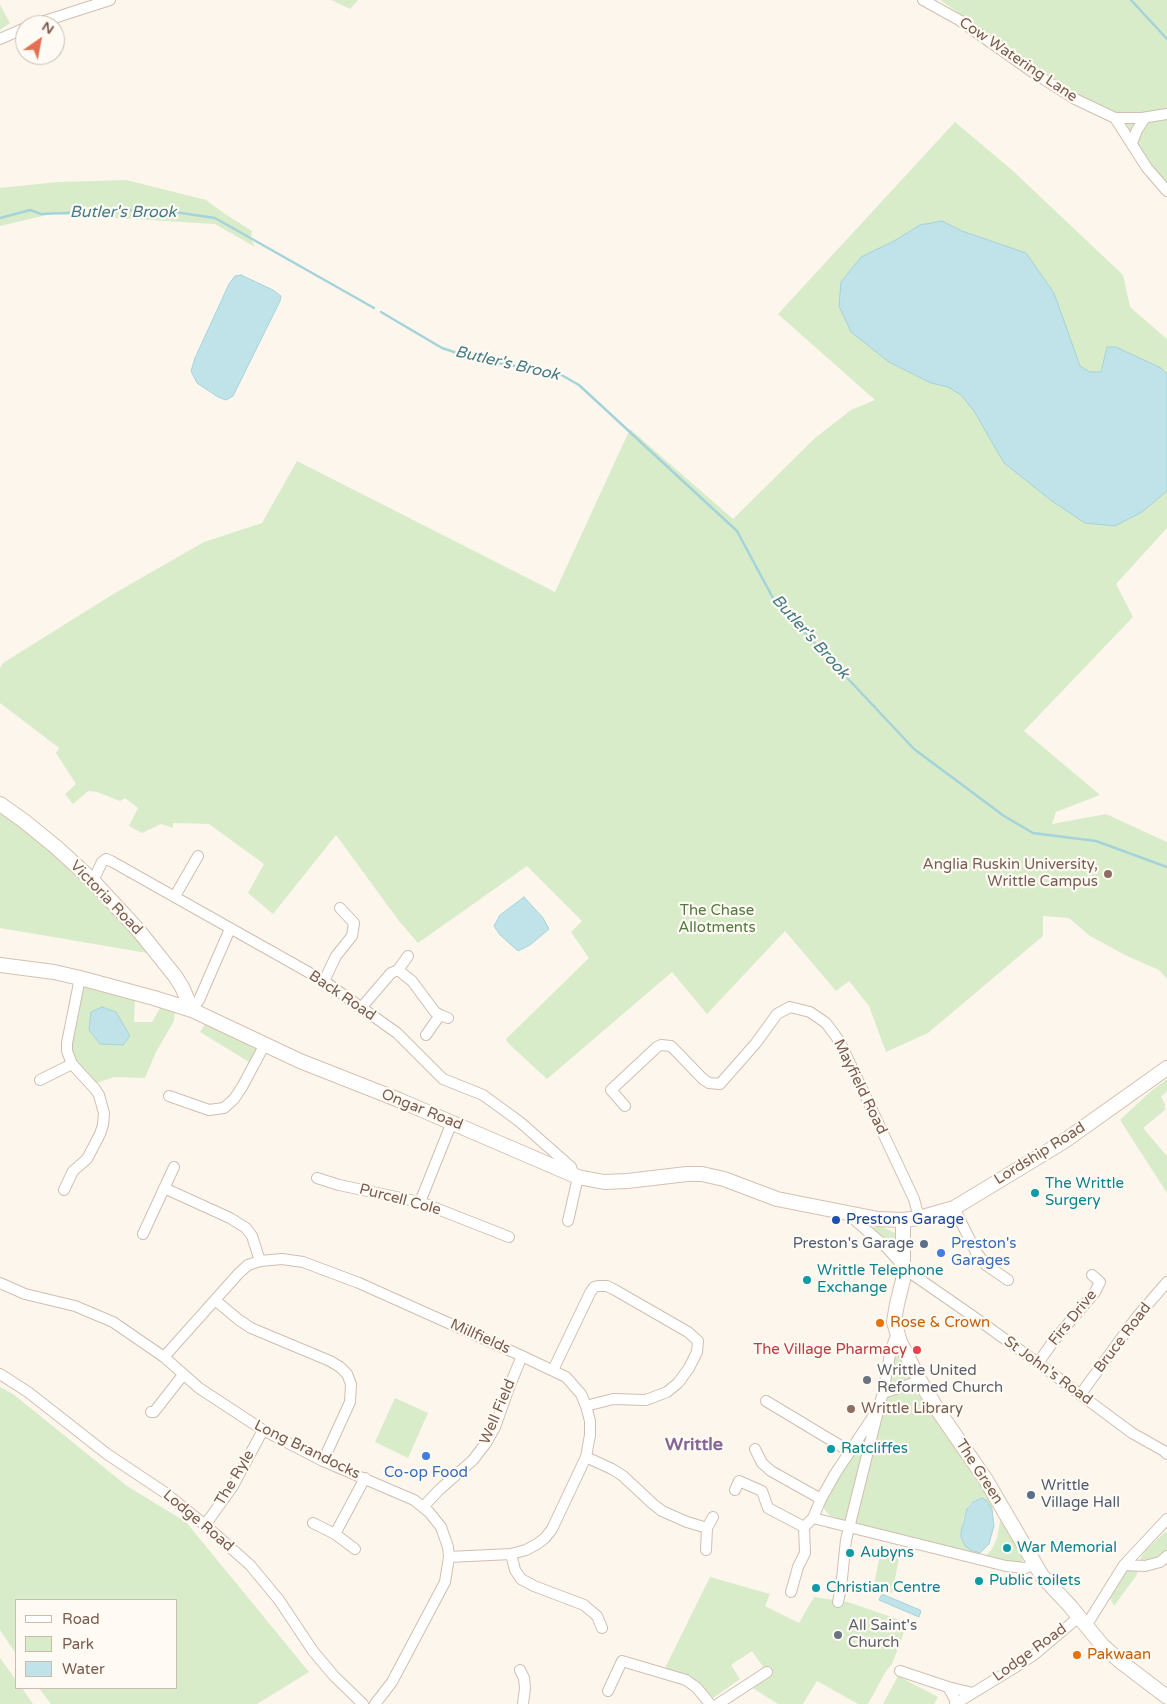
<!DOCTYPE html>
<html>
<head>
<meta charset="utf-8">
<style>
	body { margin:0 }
	#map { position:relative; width:1167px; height:1704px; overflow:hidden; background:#fdf6ec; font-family:"Varela Round",sans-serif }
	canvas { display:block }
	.legend { position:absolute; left:15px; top:1599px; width:162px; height:90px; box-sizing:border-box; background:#fffaf3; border:1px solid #cabbb1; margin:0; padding:6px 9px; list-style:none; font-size:15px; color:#7a5c4d }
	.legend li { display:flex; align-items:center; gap:10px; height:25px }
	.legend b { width:25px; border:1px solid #cabbb1 }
	.north { position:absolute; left:15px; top:15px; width:50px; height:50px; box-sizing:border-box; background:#fffaf3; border:1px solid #cabbb1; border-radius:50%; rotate:33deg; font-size:14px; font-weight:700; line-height:20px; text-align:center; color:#7a5c4d }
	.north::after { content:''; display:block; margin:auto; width:18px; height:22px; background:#e76f51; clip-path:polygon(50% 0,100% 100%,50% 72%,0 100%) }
</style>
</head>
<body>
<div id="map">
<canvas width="1167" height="1704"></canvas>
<ul class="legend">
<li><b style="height:6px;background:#fff"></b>Road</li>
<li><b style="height:14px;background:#d8ecc9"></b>Park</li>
<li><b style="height:14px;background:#bfe3e8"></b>Water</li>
</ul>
<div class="north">N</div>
</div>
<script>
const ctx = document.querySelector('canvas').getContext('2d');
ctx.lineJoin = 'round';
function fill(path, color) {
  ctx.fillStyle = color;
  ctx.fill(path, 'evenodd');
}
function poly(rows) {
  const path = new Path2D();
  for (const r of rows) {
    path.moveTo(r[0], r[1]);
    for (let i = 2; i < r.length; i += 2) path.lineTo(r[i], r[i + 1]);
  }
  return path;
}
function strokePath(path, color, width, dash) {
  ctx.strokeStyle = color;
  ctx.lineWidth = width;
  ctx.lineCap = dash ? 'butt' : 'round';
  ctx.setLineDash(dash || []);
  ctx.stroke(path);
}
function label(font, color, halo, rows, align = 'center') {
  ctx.font = font + ' "Varela Round",sans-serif';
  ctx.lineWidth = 4.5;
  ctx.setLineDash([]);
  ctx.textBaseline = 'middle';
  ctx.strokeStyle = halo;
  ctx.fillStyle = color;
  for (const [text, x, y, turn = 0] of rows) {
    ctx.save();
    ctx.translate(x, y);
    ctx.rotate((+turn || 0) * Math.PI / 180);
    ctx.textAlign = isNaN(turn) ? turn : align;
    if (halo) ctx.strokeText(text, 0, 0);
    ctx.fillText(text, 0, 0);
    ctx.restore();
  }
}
const green = poly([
	[331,0,358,0,350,9],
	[940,0,1167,0,1167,184,1136,149,1116,112,1070,90],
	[0,5,10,23,0,30],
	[955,122,1012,170,1123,275,1130,307,1167,339,1167,528,1116,584,1133,617,1024,731,1100,795,1056,812,1052,824,1106,814,1167,842,1167,979,1159,970,1127,956,1090,936,1069,918,1043,916,1043,936,928,1033,886,1052,869,1006,849,981,836,991,785,931,707,1014,672,972,547,1079,508,1043,506,1039,589,958,571,932,582,921,527,866,418,943,399,921,336,835,273,914,248,893,264,864,209,824,173,823,173,828,161,824,142,833,129,826,138,808,125,798,120,801,97,792,88,791,73,804,65,794,76,784,56,753,59,748,0,703,0,668,3,663,115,593,204,542,262,523,297,461,555,592,630,429,733,519,815,438,851,410,875,400,778,314],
	[126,180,206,200,225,214,252,231,251,239,255,247,215,224,51,214,0,226,0,188,58,182],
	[0,804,24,821,159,955,0,928],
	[82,981,135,997,134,1022,152,1022,162,1005,175,1009,174,1021,156,1052,145,1078,114,1077,91,1085,71,1056,71,1041],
	[209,1017,265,1044,254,1065,200,1032],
	[1167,1079,1167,1091,1161,1097,1165,1104,1165,1110,1143,1128,1167,1156,1167,1193,1120,1120,1151,1091],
	[870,1227,883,1227,895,1233,898,1242,898,1253],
	[896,1350,915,1384,979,1477,991,1501,993,1511,982,1498,973,1502,969,1505,963,1520,961,1537,977,1552,980,1553,976,1555,859,1525,830,1516,824,1509,824,1500,870,1426,878,1427],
	[0,1387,13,1394,127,1486,186,1522,309,1672,257,1704,51,1704,39,1688,176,1688,176,1600,16,1600,16,1654,0,1630],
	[395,1398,428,1413,408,1458,375,1442],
	[1001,1516,1022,1555,1023,1561,1020,1564,985,1557,992,1549,997,1538],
	[1165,1532,1167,1533,1167,1551,1157,1558,1142,1562,1140,1559,1145,1551],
	[881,1550,900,1554,892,1593,873,1589],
	[1129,1566,1139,1567,1136,1576,1114,1606,1109,1596],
	[710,1577,770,1594,765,1606,799,1623,814,1597,848,1602,900,1620,905,1628,901,1641,892,1664,886,1671,868,1704,858,1704,817,1681,803,1704,778,1704,751,1687,768,1674,752,1651,731,1665,740,1679,713,1698,699,1683,665,1668],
	[0,1658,16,1680,16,1688,22,1688,33,1704,0,1704],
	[898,1676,938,1697,934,1704,883,1704]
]);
const water = poly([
	[942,221,962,231,1026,253,1054,293,1080,366,1090,372,1101,372,1107,347,1116,347,1161,368,1167,374,1167,491,1142,512,1115,526,1085,523,1052,501,1004,463,974,411,961,395,948,387,931,383,889,362,851,332,839,306,841,282,861,257,894,241,920,225,942,221],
	[241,275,273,290,281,296,280,301,233,396,226,400,218,397,197,383,191,371,195,358,229,284,235,276,241,275],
	[524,897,543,918,549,929,530,945,518,951,500,935,494,926,500,915,524,897],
	[102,1007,116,1012,130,1036,123,1045,100,1044,89,1030,91,1012,102,1007],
	[982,1498,987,1501,992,1509,994,1526,989,1544,980,1553,971,1550,965,1546,961,1537,961,1532,967,1509,973,1502,982,1498],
	[882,1594,920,1610,921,1611,919,1617,879,1600,882,1594]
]);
const stream = poly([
	[1131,0,1167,39],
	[0,218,30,210,41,214,133,210,168,211,215,218,374,308],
	[381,312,442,348,478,360,558,373,579,385,737,531,774,600,914,749,1004,816,1033,833,1096,841,1167,867]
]);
const street = poly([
	[923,0,959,20,1034,73,1075,99,1115,118,1147,168,1167,191],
	[32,25,110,0],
	[0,39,25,28],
	[1115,118,1142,118,1167,114],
	[1132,143,1137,130,1145,118],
	[93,881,102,862,106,859,111,861,324,981,397,1033,443,1079,483,1095,520,1122,571,1167,574,1176],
	[175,896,198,856],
	[398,970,408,956],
	[324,981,336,956,352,936,354,923,340,908],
	[361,1008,391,973,398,970,412,981,435,1012,440,1015,448,1018],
	[192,1010,199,1000,230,929],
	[426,1035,440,1015],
	[40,1080,72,1064,67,1051,67,1043,80,978],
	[169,1096,209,1110,224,1108,234,1099,242,1087,265,1044],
	[625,1106,611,1090,657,1047,661,1045,671,1046,703,1079,709,1083,720,1084,756,1043,777,1014,790,1007,810,1012,826,1023,840,1042,914,1199,919,1218],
	[317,1178,339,1185,420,1202,509,1237],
	[164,1188,230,1218,246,1228,252,1236,260,1261],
	[64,1190,73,1171,87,1159,100,1134,103,1125,104,1113,99,1095,95,1089,72,1064],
	[420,1202,452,1122],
	[954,1208,976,1252,986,1265,1008,1280],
	[849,1215,887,1248,903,1266],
	[568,1221,578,1177],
	[143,1234,174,1167],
	[903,1271,912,1274,977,1319,1038,1363,1132,1433,1164,1451,1167,1454],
	[0,1283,25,1294,75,1306,113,1322,164,1357,199,1388,263,1430,323,1461,414,1500,429,1512,441,1527,448,1547,449,1557,445,1582,392,1682,375,1704],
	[215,1300,239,1320,251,1328,330,1361,340,1367,347,1374,351,1384,350,1402,323,1461],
	[164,1357,239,1273,248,1265,260,1261,282,1259,303,1262,359,1283,522,1356,566,1377,581,1394,586,1406,590,1421,590,1435,586,1457,552,1529,545,1538,537,1544,526,1550,511,1554,449,1557],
	[1038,1363,1055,1339,1095,1292,1100,1282,1092,1275],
	[553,1370,590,1293,594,1287,598,1286,607,1286,615,1290,688,1332,698,1341,697,1352,689,1368,678,1383,667,1392,646,1400,613,1399,586,1406],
	[0,1374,28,1392,107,1454,164,1492,205,1525,250,1565,279,1600,313,1651,334,1676,363,1704],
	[883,1393,920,1381],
	[1080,1395,1136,1318,1167,1282],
	[766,1401,849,1451],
	[151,1412,154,1412,183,1375],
	[755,1449,762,1463,771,1471,821,1499],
	[586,1457,612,1469,623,1476,653,1504,662,1511,687,1522,707,1528,706,1550],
	[735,1490,739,1481,762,1491,768,1508,804,1527,813,1518,821,1499,835,1474,878,1409,883,1393,891,1349,897,1333],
	[424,1506,439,1490,473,1460,486,1443,495,1427,510,1385,522,1356],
	[813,1518,1006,1566,1025,1568,1034,1565],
	[313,1523,335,1534],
	[205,1525,233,1486,263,1430],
	[707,1528,713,1517],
	[355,1549,335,1534,365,1478],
	[511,1554,515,1570,521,1579,534,1586,584,1605,597,1616,602,1628],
	[1124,1565,1145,1566,1160,1562,1167,1556],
	[791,1592,798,1567,805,1553,804,1527],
	[838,1602,841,1588,846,1540,877,1415],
	[1086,1626,1124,1565,1167,1519],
	[520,1670,524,1678,525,1688,523,1704],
	[900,1671,948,1687,957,1703],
	[948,1687,973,1693],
	[608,1691,622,1661,686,1680,697,1688,710,1704],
	[718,1704,767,1672],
	[955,1704,1014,1668,1035,1654,1079,1617]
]);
const secondary = poly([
	[0,804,24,821,56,847,93,881,139,931,175,976,182,987,192,1010],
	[0,965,54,972,80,978,154,998,192,1010,300,1061,399,1100,578,1177,604,1182,627,1181,687,1174,702,1174,724,1179,777,1199,878,1219,903,1220,919,1218,954,1208,1063,1142,1167,1068],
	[903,1220,903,1280,897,1304,894,1322,900,1342,920,1381,937,1409,986,1480,1042,1576,1070,1606,1102,1645,1121,1662,1167,1697]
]);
const markers = [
	[1108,874,5,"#8d6e63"],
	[1035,1193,5,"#0f9aa8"],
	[836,1220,5,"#1a4fb4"],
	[924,1244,5,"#5c6f8a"],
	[941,1253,5,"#3f7fe0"],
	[807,1280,5,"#0f9aa8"],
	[880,1323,5,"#e8710a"],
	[917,1350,5,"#e0444e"],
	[867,1380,5,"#6b7280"],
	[851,1409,5,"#8d6e63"],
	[831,1449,5,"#0f9aa8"],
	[426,1456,5,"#3f7fe0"],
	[1031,1495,5,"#5c6f8a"],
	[1007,1548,5,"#0f9aa8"],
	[850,1553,5,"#0f9aa8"],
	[979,1581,5,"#0f9aa8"],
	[816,1588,5,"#0f9aa8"],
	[838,1635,5,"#6b7280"],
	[1077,1655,5,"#e8710a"]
];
const streetNames = [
	["Cow Watering Lane",1018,60,34],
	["Victoria Road",106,898,46],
	["Back Road",342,996,34],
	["Mayfield Road",860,1087,64],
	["Ongar Road",422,1110,22],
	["Lordship Road",1040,1154,-32],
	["Purcell Cole",400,1200,15],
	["Firs Drive",1073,1318,-51],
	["Millfields",480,1337,24],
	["Bruce Road",1123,1338,-53],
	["St John's Road",1048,1371,36],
	["Well Field",498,1412,-67],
	["Long Brandocks",307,1450,26],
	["The Green",979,1472,57],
	["The Ryle",235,1478,-59],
	["Lodge Road",198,1521,40],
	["Lodge Road",1030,1653,-36]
];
const educationNames = [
	["Anglia Ruskin University,",1098,865],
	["Writtle Campus",1098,882],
	["Writtle Library",861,1409,"left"]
];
const parkNames = [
	["The Chase",717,911],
	["Allotments",717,928]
];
const cultureNames = [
	["The Writtle",1045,1184],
	["Surgery",1045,1201],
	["Writtle Telephone",817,1271],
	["Exchange",817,1288],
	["Ratcliffes",841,1449],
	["War Memorial",1017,1548],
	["Aubyns",860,1553],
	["Public toilets",989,1581],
	["Christian Centre",826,1588]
];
const transitNames = [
	["Prestons Garage",846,1220]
];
const serviceNames = [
	["Preston's Garage",914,1244],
	["Writtle",1041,1486,"left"],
	["Village Hall",1041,1503,"left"]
];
const shopNames = [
	["Preston's",951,1244],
	["Garages",951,1261],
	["Co-op Food",426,1473,"center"]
];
const foodNames = [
	["Rose & Crown",890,1323],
	["Pakwaan",1087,1655]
];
const healthNames = [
	["The Village Pharmacy",907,1350]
];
const worshipNames = [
	["Writtle United",877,1371],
	["Reformed Church",877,1388],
	["All Saint's",848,1626],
	["Church",848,1643]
];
const waterNames = [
	["Butler's Brook",123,213],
	["Butler's Brook",507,364,13],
	["Butler's Brook",810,637,48]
];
const quarterNames = [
	["Writtle",694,1445]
];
fill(green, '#d8ecc9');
fill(water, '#bfe3e8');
strokePath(water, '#a5d3da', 1);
strokePath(stream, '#a5d3da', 2.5);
strokePath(street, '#d1beb0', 12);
strokePath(secondary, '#d6c0b0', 16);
strokePath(street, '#fff', 10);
strokePath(secondary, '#fff', 14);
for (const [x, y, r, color] of markers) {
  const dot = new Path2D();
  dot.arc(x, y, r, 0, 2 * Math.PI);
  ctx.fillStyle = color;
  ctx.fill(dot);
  strokePath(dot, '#fffaf3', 2);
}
label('15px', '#7a5c4d', '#fffaf3', streetNames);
label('15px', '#785e54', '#fffaf3', educationNames, 'right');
label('15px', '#537a41', '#fffaf3', parkNames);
label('15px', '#0d838f', '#fffaf3', cultureNames, 'left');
label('15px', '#164399', '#fffaf3', transitNames, 'left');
label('15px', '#4e5e75', '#fffaf3', serviceNames, 'right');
label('15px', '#366cbe', '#fffaf3', shopNames, 'left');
label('15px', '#c56008', '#fffaf3', foodNames, 'left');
label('15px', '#be3a42', '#fffaf3', healthNames, 'right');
label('15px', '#5b616d', '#fffaf3', worshipNames, 'left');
label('italic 16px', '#437c86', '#fffaf3', waterNames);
label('bold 18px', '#846695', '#fffaf3', quarterNames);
</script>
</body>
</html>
